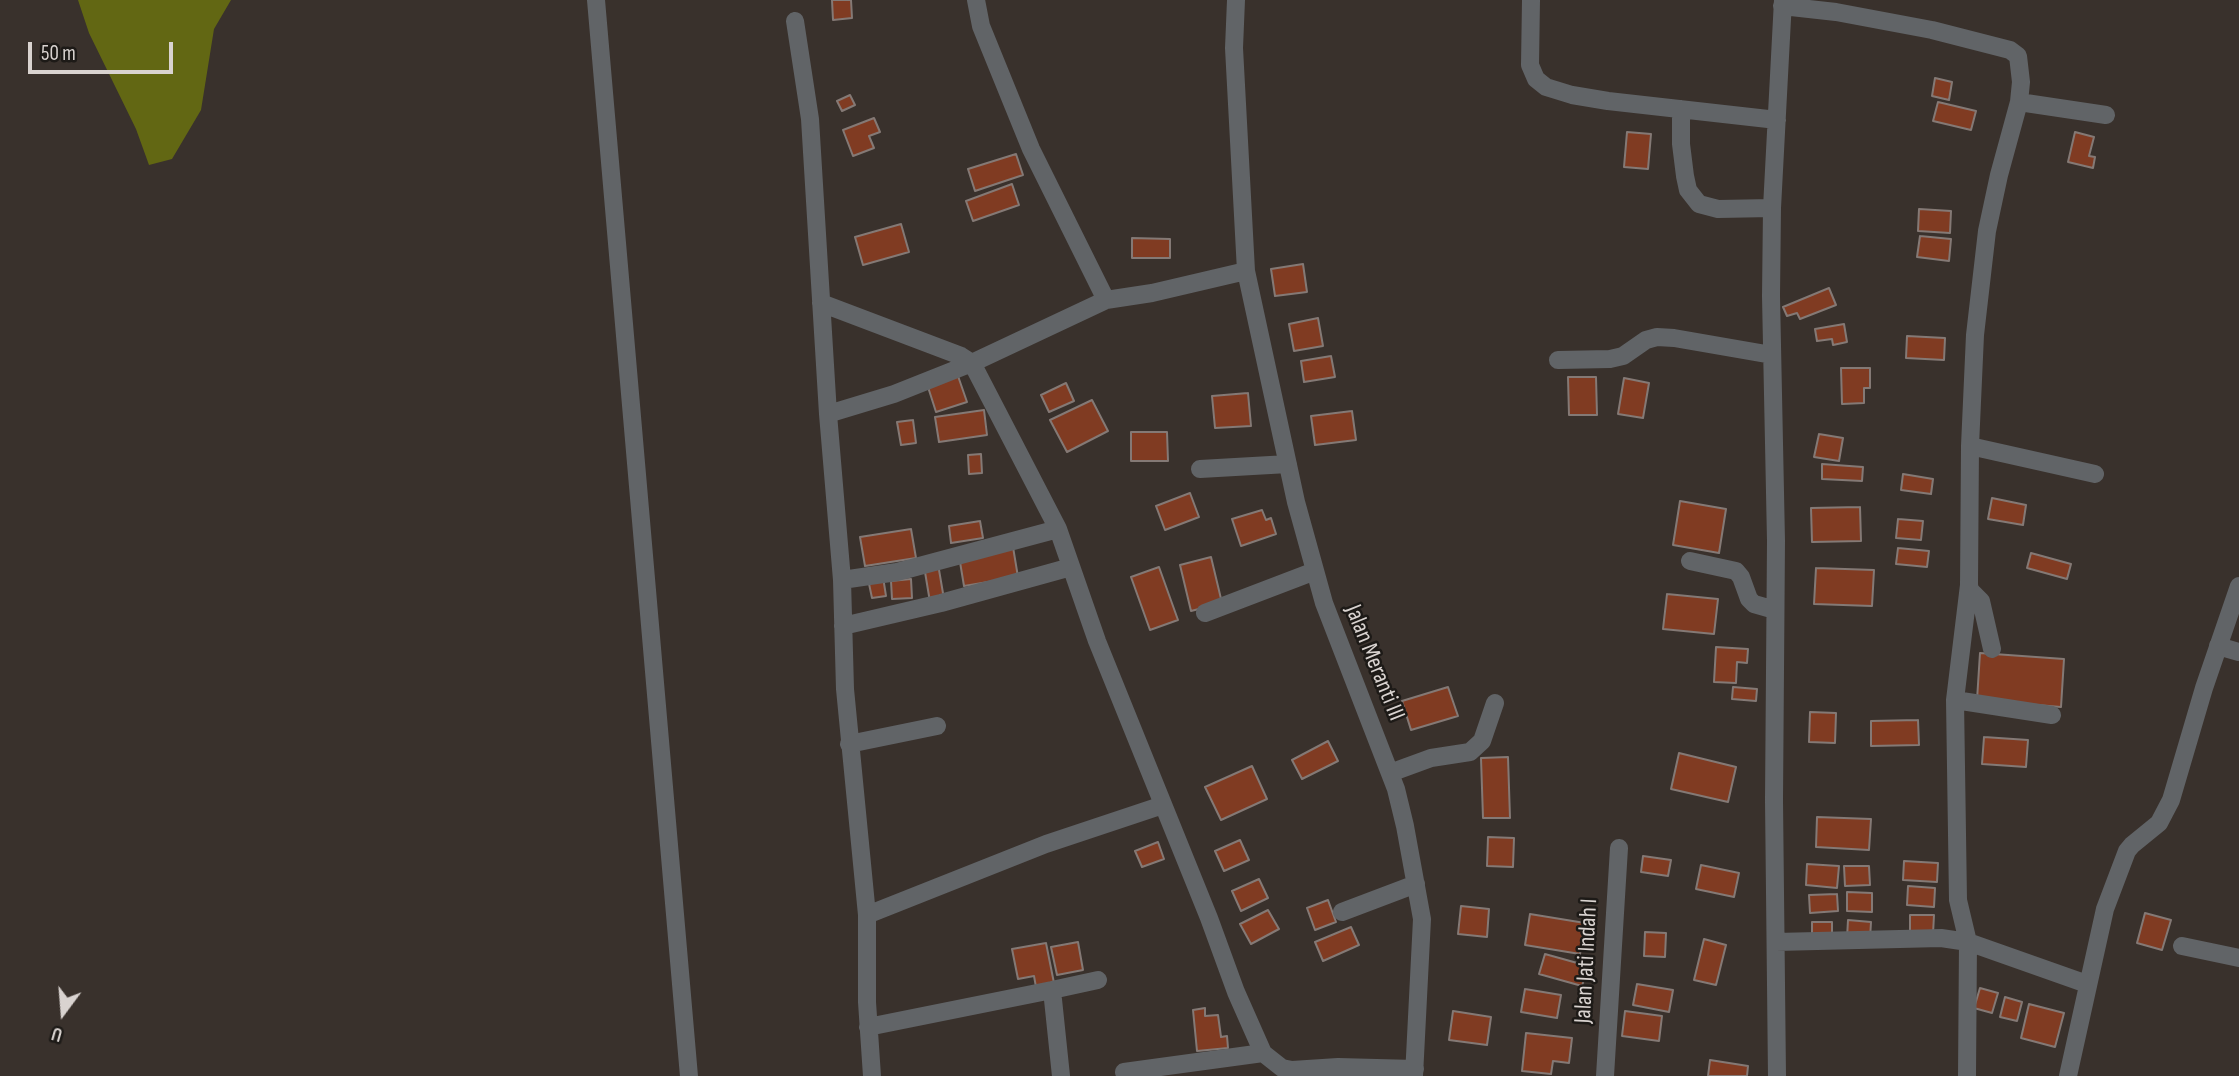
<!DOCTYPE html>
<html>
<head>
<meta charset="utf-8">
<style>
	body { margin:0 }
	#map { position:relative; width:2239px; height:1076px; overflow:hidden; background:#39312c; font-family:"Sofia Sans Condensed",sans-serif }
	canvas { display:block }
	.north { position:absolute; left:28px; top:978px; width:70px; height:70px; -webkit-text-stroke:5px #1d1a17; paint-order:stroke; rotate:196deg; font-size:19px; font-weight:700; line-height:28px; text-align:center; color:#d9d3d0 }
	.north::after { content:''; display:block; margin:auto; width:24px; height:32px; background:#d9d3d0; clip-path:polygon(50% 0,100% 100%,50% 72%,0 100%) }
	.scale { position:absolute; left:28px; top:42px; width:145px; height:32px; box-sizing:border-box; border:4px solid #d9d3d0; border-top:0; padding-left:9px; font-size:21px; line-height:24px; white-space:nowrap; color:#d9d3d0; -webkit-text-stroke:5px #1d1a17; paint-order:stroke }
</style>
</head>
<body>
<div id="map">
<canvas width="2239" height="1076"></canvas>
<div class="north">U</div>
<div class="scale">50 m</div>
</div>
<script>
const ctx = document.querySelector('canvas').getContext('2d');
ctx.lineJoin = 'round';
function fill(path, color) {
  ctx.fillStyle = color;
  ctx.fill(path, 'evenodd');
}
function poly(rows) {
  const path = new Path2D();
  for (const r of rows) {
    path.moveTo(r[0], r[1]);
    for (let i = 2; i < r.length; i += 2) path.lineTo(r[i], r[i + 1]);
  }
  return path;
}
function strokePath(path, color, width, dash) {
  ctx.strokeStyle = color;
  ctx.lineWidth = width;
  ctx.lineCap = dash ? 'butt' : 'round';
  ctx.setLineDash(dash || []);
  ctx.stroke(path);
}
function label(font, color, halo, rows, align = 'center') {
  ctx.font = font + ' "Sofia Sans Condensed",sans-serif';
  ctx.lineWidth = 5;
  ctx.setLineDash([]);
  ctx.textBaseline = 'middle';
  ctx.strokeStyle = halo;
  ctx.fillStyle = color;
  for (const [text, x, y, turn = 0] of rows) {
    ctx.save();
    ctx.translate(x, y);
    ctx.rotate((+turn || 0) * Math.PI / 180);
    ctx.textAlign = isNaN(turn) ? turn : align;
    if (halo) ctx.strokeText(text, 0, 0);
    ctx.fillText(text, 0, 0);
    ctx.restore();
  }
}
const forest = poly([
	[78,0,231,0,214,29,201,110,172,159,149,165,136,129,89,33]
]);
const building = poly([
	[832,0,851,0,852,18,833,20,832,0],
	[1935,78,1952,82,1949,100,1932,96,1935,78],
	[850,95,855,105,842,111,837,101,850,95],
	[1938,102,1976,111,1971,130,1933,121,1938,102],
	[874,118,880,132,869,136,874,148,853,156,843,130,874,118],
	[1627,132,1651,134,1648,169,1624,167,1627,132],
	[2075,132,2094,137,2089,156,2095,157,2093,168,2068,162,2075,132],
	[1016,154,1023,175,975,191,968,169,1016,154],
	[1012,184,1019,205,973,221,966,201,1012,184],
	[1919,209,1951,211,1950,233,1918,231,1919,209],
	[901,224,909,252,863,265,855,237,901,224],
	[1920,236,1951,239,1949,261,1917,257,1920,236],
	[1132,238,1170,239,1170,258,1132,258,1132,238],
	[1303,264,1307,292,1275,296,1271,269,1303,264],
	[1829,288,1836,305,1800,319,1797,313,1787,316,1783,307,1829,288],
	[1318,318,1323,346,1294,351,1289,324,1318,318],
	[1844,324,1847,342,1833,345,1832,339,1817,341,1815,329,1844,324],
	[1907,336,1945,338,1944,360,1906,358,1907,336],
	[1331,356,1335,377,1304,382,1301,361,1331,356],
	[1841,368,1870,368,1870,388,1864,388,1864,403,1842,404,1841,368],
	[958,376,967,402,936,412,928,387,958,376],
	[1568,377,1596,377,1597,415,1569,415,1568,377],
	[1624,378,1649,383,1643,418,1618,414,1624,378],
	[1066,383,1074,401,1049,412,1041,395,1066,383],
	[1248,393,1251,426,1215,428,1212,396,1248,393],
	[1092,400,1108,431,1067,452,1050,420,1092,400],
	[984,410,987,435,939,442,935,417,984,410],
	[1352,411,1356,440,1315,445,1311,416,1352,411],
	[913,420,916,443,901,445,897,422,913,420],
	[1131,432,1167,432,1168,461,1131,461,1131,432],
	[1819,434,1843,438,1839,461,1814,457,1819,434],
	[981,454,982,473,969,474,968,455,981,454],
	[1822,464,1863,467,1862,481,1822,479,1822,464],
	[1903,474,1933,479,1931,494,1901,490,1903,474],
	[1190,493,1199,517,1165,530,1156,506,1190,493],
	[1992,498,2026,505,2023,525,1988,519,1992,498],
	[1680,501,1726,509,1719,553,1673,545,1680,501],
	[1860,507,1861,541,1812,542,1811,508,1860,507],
	[1262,510,1266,520,1271,518,1276,534,1241,546,1232,519,1262,510],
	[1898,519,1923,521,1921,540,1896,538,1898,519],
	[980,521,983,538,951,543,949,526,980,521],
	[911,529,916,558,865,566,860,537,911,529],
	[1013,547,1018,577,964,586,959,556,1013,547],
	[1898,548,1929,551,1927,567,1896,564,1898,548],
	[2031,553,2071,564,2067,579,2027,568,2031,553],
	[1211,557,1222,603,1191,611,1180,565,1211,557],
	[938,564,944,599,930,602,924,566,938,564],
	[1159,567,1178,620,1150,630,1131,577,1159,567],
	[1816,568,1874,570,1872,606,1814,604,1816,568],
	[883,577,886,596,872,598,868,579,883,577],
	[911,579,912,598,892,599,891,581,911,579],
	[1667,594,1718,599,1714,634,1663,629,1667,594],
	[1716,647,1748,649,1747,663,1737,662,1736,683,1714,682,1716,647],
	[1980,653,2064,659,2061,707,1977,700,1980,653],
	[1448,687,1458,716,1411,730,1402,701,1448,687],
	[1733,687,1757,689,1756,701,1732,699,1733,687],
	[1810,712,1836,713,1835,743,1809,742,1810,712],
	[1918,720,1919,745,1871,746,1871,721,1918,720],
	[1984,737,2028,740,2026,767,1982,764,1984,737],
	[1328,741,1338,761,1302,779,1292,760,1328,741],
	[1679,753,1736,767,1728,802,1671,789,1679,753],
	[1508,757,1510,818,1483,818,1481,758,1508,757],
	[1252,766,1267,799,1221,820,1205,787,1252,766],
	[1817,817,1871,819,1869,850,1816,847,1817,817],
	[1488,837,1514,838,1513,867,1487,866,1488,837],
	[1240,840,1249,860,1224,871,1215,851,1240,840],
	[1158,842,1164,859,1142,867,1135,851,1158,842],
	[1643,856,1671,860,1668,876,1641,872,1643,856],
	[1904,861,1938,863,1937,882,1903,880,1904,861],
	[1807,864,1839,866,1837,888,1806,885,1807,864],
	[1701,865,1739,873,1734,897,1696,889,1701,865],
	[1844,866,1869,866,1870,885,1845,886,1844,866],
	[1259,879,1268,898,1241,911,1232,891,1259,879],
	[1908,886,1935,888,1934,907,1907,905,1908,886],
	[1847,892,1872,893,1872,912,1847,911,1847,892],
	[1837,894,1838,911,1810,913,1809,895,1837,894],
	[1328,900,1336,922,1315,930,1307,908,1328,900],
	[1461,906,1489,909,1487,937,1458,934,1461,906],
	[1268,910,1279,929,1251,944,1240,924,1268,910],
	[2145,913,2171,920,2162,950,2137,943,2145,913],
	[1530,914,1585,923,1580,954,1525,945,1530,914],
	[1910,915,1934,915,1933,934,1910,933,1910,915],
	[1848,920,1871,922,1870,939,1847,938,1848,920],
	[1812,922,1832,922,1832,937,1812,937,1812,922],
	[1351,927,1359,945,1323,961,1315,942,1351,927],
	[1645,932,1666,933,1665,957,1644,956,1645,932],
	[1704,939,1726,945,1716,985,1694,980,1704,939],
	[1078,942,1083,970,1057,975,1051,947,1078,942],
	[1046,943,1054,983,1036,987,1034,976,1018,979,1012,949,1046,943],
	[1545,954,1588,966,1582,986,1539,974,1545,954],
	[1637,984,1673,990,1669,1012,1633,1005,1637,984],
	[1980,988,1998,993,1992,1013,1974,1008,1980,988],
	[1525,989,1561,995,1557,1018,1521,1012,1525,989],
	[2005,997,2022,1002,2017,1021,2000,1017,2005,997],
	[2029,1004,2064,1013,2055,1047,2021,1038,2029,1004],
	[1205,1008,1205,1016,1218,1015,1221,1037,1227,1036,1228,1048,1197,1051,1193,1010,1205,1008],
	[1453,1011,1491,1017,1487,1045,1449,1040,1453,1011],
	[1625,1011,1662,1016,1659,1041,1622,1036,1625,1011],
	[1526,1033,1572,1038,1569,1063,1553,1061,1551,1074,1522,1071,1526,1033],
	[1710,1060,1748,1066,1747,1076,1708,1076,1710,1060]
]);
const minor = poly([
	[596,0,689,1076],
	[976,0,981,26,1031,149,1106,300],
	[1236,0,1234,48,1246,271,1296,502,1324,603,1396,789,1405,826,1422,919,1414,1076],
	[1531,0,1530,65,1536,79,1546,87,1572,95,1608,101,1777,120],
	[1782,6,1836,12,1932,30,2010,50,2018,56,2021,82,2019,102,1999,175,1987,231,1975,335,1970,446,1969,585,1955,700,1958,900,1968,942,1967,1076],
	[795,21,810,119,828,414],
	[2019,102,2106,115],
	[1681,109,1681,144,1685,176,1688,190,1699,204,1718,209,1772,208],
	[1246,271,1152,293,1106,300,972,363,894,394,828,414,842,580,897,572,1058,529,1097,641,1209,918,1236,992,1263,1053,1282,1068,1292,1070,1338,1067,1415,1069],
	[821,303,961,356,972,363,1058,529],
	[1558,360,1610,359,1623,356,1646,340,1657,337,1674,338,1772,355],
	[1970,446,2095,474],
	[1200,469,1288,464],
	[1690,561,1736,571,1741,577,1749,599,1754,604,1775,610],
	[842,580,845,689,867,915,867,1002,872,1076],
	[1969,585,1970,590,1981,601,1992,649],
	[1205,613,1315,571],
	[843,626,941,603,1071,567],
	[2218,646,2239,652],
	[1955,700,2052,715],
	[849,744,937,726],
	[1390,773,1431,758,1470,752,1482,741,1495,703],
	[1342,912,1416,884],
	[867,915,1046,844,1163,805],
	[1776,942,1941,938,1968,942,2087,984],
	[2182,946,2239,958],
	[1052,990,1098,980],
	[868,1027,1052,990,1061,1076],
	[1124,1072,1263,1053],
	[1605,1076,1619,848],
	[1777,1076,1774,800,1776,541,1771,296,1772,208,1783,0],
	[2068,1076,2105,909,2127,851,2132,845,2159,823,2171,800,2204,688,2239,586]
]);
const streetNames = [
	["Jalan Meranti III",1374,663,68],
	["Jalan Jati Indah I",1587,961,-87]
];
fill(forest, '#626713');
fill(building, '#803b22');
strokePath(building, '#847975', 2);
strokePath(minor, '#616467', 18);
label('24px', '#d9d3d0', '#1d1a17', streetNames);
</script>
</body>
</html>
